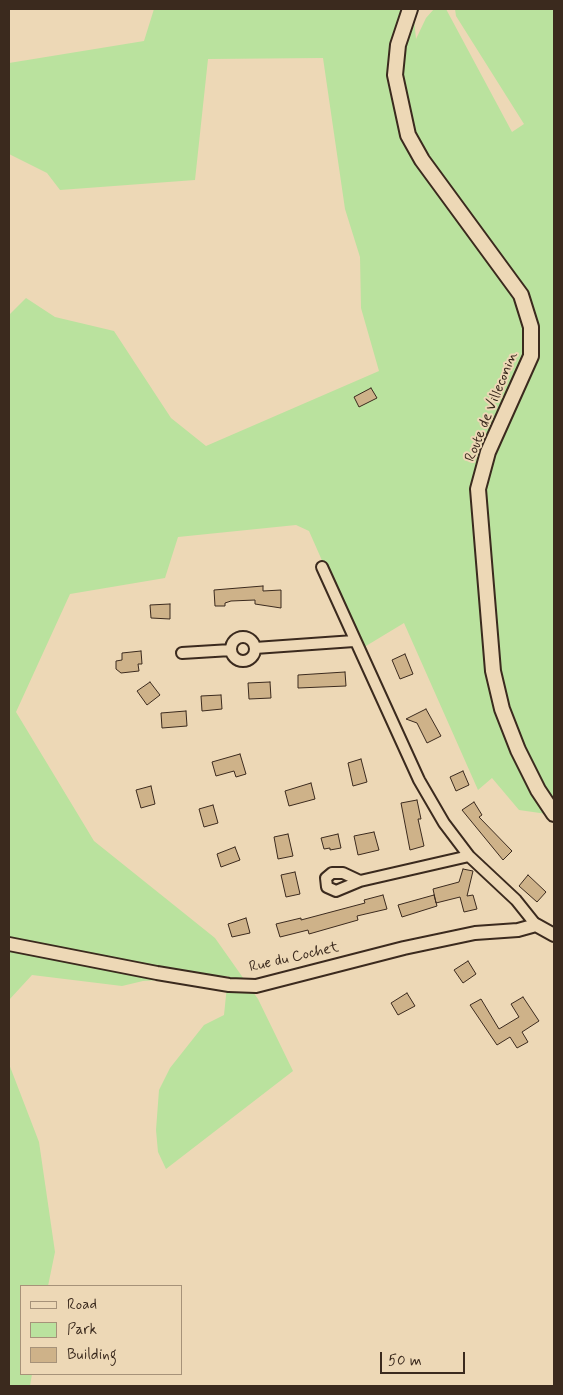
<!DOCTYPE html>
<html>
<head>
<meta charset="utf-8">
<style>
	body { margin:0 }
	#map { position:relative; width:563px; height:1395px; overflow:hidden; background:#edd8b6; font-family:Mynerve,sans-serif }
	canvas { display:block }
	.frame { position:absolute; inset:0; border:10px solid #3b2a1e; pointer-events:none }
	.legend { position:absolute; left:20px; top:1285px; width:162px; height:90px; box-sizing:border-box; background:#edd8b6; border:1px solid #a69279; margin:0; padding:6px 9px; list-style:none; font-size:15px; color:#3b2a1e }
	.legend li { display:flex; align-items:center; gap:10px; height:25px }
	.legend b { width:25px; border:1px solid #a69279 }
	.scale { position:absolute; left:380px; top:1352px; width:85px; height:22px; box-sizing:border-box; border:2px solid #3b2a1e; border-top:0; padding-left:6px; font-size:15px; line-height:18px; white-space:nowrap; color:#3b2a1e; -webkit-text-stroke:4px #edd8b6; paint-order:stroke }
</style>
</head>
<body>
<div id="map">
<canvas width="563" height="1395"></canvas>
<div class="frame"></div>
<ul class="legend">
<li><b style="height:6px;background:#edd8b6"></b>Road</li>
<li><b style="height:14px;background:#bae29e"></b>Park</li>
<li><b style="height:14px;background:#ceb289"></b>Building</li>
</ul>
<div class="scale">50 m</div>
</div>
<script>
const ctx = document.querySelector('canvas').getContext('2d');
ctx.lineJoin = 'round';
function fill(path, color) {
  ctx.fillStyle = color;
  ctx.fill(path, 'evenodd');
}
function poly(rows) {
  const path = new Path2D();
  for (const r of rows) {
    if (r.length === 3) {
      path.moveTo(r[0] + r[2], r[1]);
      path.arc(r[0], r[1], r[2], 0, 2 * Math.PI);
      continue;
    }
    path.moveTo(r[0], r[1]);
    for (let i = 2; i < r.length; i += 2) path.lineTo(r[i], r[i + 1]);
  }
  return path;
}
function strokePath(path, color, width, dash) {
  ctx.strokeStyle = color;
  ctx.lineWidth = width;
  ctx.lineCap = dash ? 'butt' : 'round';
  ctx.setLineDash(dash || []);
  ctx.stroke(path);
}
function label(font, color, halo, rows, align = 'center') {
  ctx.font = font + ' Mynerve,sans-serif';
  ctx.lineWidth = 4;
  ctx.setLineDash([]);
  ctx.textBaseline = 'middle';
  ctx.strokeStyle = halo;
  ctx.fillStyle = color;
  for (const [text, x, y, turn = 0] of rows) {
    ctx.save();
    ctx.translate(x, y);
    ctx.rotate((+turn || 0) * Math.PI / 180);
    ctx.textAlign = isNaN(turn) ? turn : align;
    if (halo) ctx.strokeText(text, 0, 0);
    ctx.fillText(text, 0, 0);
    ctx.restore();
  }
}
const green = poly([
	[154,9,413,9,416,39,426,18,434,9,446,9,512,132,524,124,456,16,455,9,554,9,554,815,519,810,492,778,478,790,404,623,361,649,309,531,296,525,178,537,165,578,70,594,16,712,94,841,215,938,258,999,293,1071,166,1169,158,1152,156,1130,159,1090,170,1068,204,1025,224,1015,228,976,143,981,122,986,32,975,9,1000,9,315,26,298,55,317,114,331,171,418,206,446,379,371,361,308,360,257,345,209,323,58,208,59,195,180,60,190,47,173,9,154,9,63,144,41],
	[9,1064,39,1142,55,1252,48,1286,21,1286,21,1374,32,1374,30,1386,9,1386]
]);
const building = poly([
	[371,388,377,398,359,407,354,397,371,388],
	[263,586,263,591,281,590,281,608,255,604,255,600,231,601,225,603,225,606,215,606,214,590,263,586],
	[170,604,170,619,151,618,150,605,170,604],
	[141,651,142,664,138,664,139,671,121,673,116,669,116,661,122,660,122,653,141,651],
	[405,654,413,674,400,679,392,660,405,654],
	[345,672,346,686,298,688,298,675,345,672],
	[150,682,160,695,147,705,137,691,150,682],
	[270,682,271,698,249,699,248,683,270,682],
	[221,695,222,709,202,711,201,696,221,695],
	[426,709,441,736,427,743,417,723,406,719,426,709],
	[186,711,187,726,162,728,161,713,186,711],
	[240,754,246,774,236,777,234,771,216,776,212,762,240,754],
	[361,759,367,782,353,786,348,763,361,759],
	[463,771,469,785,456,791,450,777,463,771],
	[311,783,315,799,289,806,285,791,311,783],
	[151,786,155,804,141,808,136,790,151,786],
	[417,800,421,819,418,819,424,846,410,850,401,803,417,800],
	[474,802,482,815,479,817,512,851,503,860,462,810,474,802],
	[213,805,218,823,204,827,199,809,213,805],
	[374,832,379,850,358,855,354,836,374,832],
	[288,834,293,856,278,859,274,837,288,834],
	[338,834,341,848,330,850,330,848,324,849,321,838,338,834],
	[235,847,240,860,221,867,217,854,235,847],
	[463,869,473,871,467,896,473,895,477,909,464,912,460,897,436,903,433,889,459,882,463,869],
	[295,872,300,894,286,897,281,875,295,872],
	[528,875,546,892,537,902,519,886,528,875],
	[383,895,387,909,357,916,358,920,309,934,308,930,280,937,276,924,301,918,301,920,365,903,364,900,383,895],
	[434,895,437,906,402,917,398,905,434,895],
	[246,918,250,933,232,937,228,924,246,918],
	[468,961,476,974,463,983,454,970,468,961],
	[407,993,415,1006,398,1015,391,1003,407,993],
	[523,997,539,1021,522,1032,528,1042,517,1048,510,1037,497,1045,470,1005,481,999,499,1029,519,1017,511,1004,523,997]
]);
const minor = poly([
	[322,567,419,780,444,823,469,856,516,900,536,925],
	[243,649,12],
	[255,648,354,641],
	[182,653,231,650],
	[360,881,336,891,327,887,326,878,332,873,343,873,360,881,469,856]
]);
const tertiary = poly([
	[9,944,157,973,229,985,256,986,404,948,475,933,518,930,536,925,554,935]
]);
const secondary = poly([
	[410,9,398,45,395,75,408,135,422,160,521,295,531,327,531,356,488,452,478,489,493,671,502,709,518,750,538,790,554,814]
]);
const streetNames = [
	["Route de Villeconin",492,407,-68],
	["Rue du Cochet",294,958,-13]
];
fill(green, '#bae29e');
fill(building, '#ceb289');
strokePath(building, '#3b2a1e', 1);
strokePath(minor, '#3b2a1e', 14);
strokePath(tertiary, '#3b2a1e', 16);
strokePath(secondary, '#3b2a1e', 18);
strokePath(minor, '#edd8b6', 10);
strokePath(tertiary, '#edd8b6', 12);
strokePath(secondary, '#edd8b6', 14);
label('15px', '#3b2a1e', '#edd8b6', streetNames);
</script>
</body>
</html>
